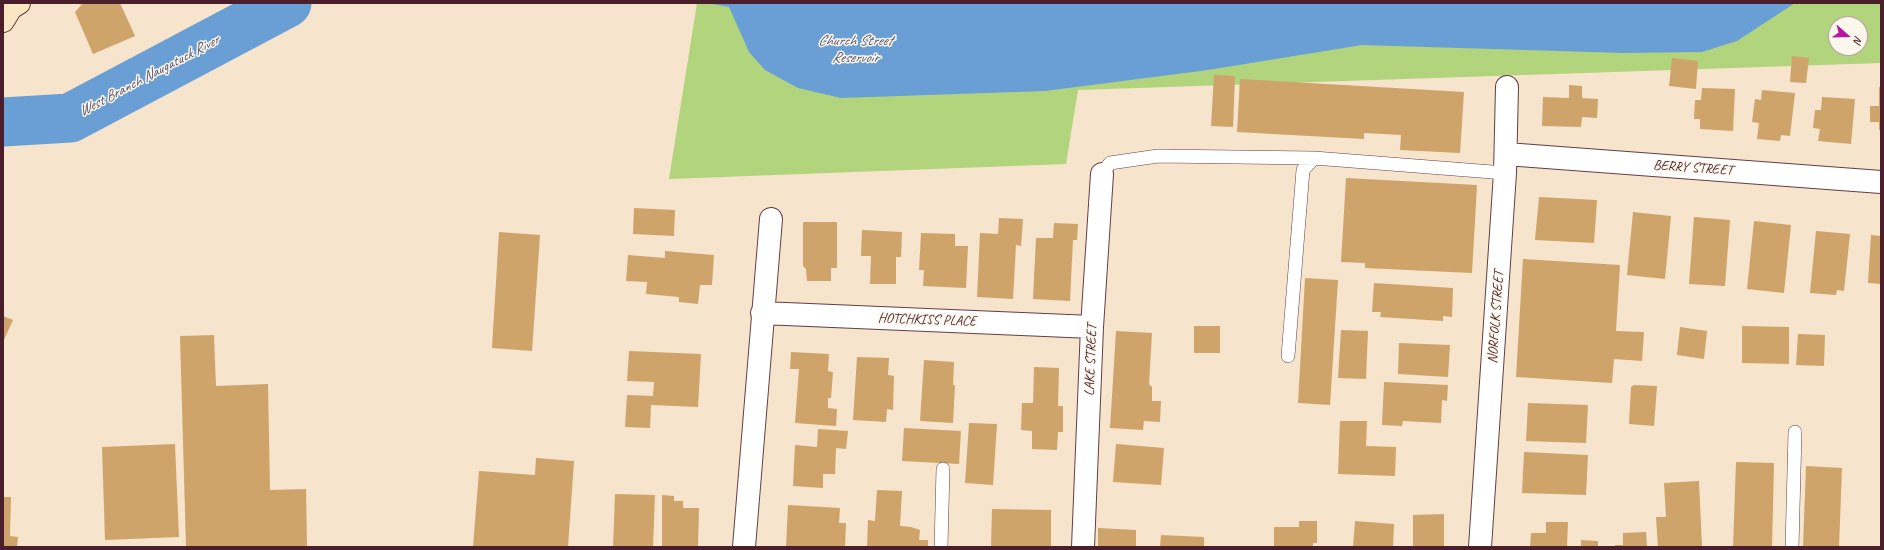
<!DOCTYPE html>
<html>
<head>
<meta charset="utf-8">
<style>
	body { margin:0 }
	#map { position:relative; width:1884px; height:550px; overflow:hidden; background:#f7e4cd; font-family:Caveat,sans-serif }
	canvas { display:block }
	.frame { position:absolute; inset:0; border:4px solid #4a1f2b; pointer-events:none }
	.north { position:absolute; left:1828px; top:16px; width:40px; height:40px; box-sizing:border-box; background:#fbf7ec; border:1px solid #b4a19f; border-radius:50%; rotate:110deg; font-size:11px; font-weight:700; line-height:16px; text-align:center; color:#4a1f2b }
	.north::after { content:''; display:block; margin:auto; width:14px; height:18px; background:#b5179e; clip-path:polygon(50% 0,100% 100%,50% 72%,0 100%) }
</style>
</head>
<body>
<div id="map">
<canvas width="1884" height="550"></canvas>
<div class="frame"></div>
<div class="north">N</div>
</div>
<script>
const ctx = document.querySelector('canvas').getContext('2d');
ctx.lineJoin = 'round';
function fill(path, color) {
  ctx.fillStyle = color;
  ctx.fill(path, 'evenodd');
}
function poly(rows) {
  const path = new Path2D();
  for (const r of rows) {
    path.moveTo(r[0], r[1]);
    for (let i = 2; i < r.length; i += 2) path.lineTo(r[i], r[i + 1]);
  }
  return path;
}
function strokePath(path, color, width, dash) {
  ctx.strokeStyle = color;
  ctx.lineWidth = width;
  ctx.lineCap = dash ? 'butt' : 'round';
  ctx.setLineDash(dash || []);
  ctx.stroke(path);
}
function label(font, color, halo, rows, align = 'center') {
  ctx.font = font + ' Caveat,sans-serif';
  ctx.lineWidth = 3;
  ctx.setLineDash([]);
  ctx.textBaseline = 'middle';
  ctx.strokeStyle = halo;
  ctx.fillStyle = color;
  for (const [text, x, y, turn = 0] of rows) {
    ctx.save();
    ctx.translate(x, y);
    ctx.rotate((+turn || 0) * Math.PI / 180);
    ctx.textAlign = isNaN(turn) ? turn : align;
    if (halo) ctx.strokeText(text, 0, 0);
    ctx.fillText(text, 0, 0);
    ctx.restore();
  }
}
const green = poly([
	[697,3,1881,3,1881,63,1078,90,1066,164,669,179],
	[1836,24,1860,24,1860,48,1836,48]
]);
const water = poly([
	[707,3,1795,3,1737,41,1702,52,1623,53,1362,45,1208,70,1045,91,841,98,798,88,765,70,749,52,729,7]
]);
const river = poly([
	[3,122,70,118,287,3]
]);
const building = poly([
	[83,3,120,3,135,36,93,54,75,12],
	[1792,56,1809,58,1806,83,1790,82],
	[1672,58,1698,61,1696,89,1669,86],
	[1214,75,1235,76,1233,127,1211,126],
	[1240,79,1464,92,1460,153,1400,150,1401,135,1364,133,1364,139,1237,132],
	[1569,85,1582,86,1582,98,1598,99,1597,118,1582,117,1581,127,1542,126,1543,97,1569,98],
	[1879,87,1881,87,1881,130,1879,130,1879,122,1870,122,1870,106,1879,106],
	[1702,88,1735,89,1733,131,1700,129,1700,119,1694,119,1695,100,1701,100],
	[1762,90,1795,93,1790,136,1781,135,1780,141,1757,139,1759,123,1752,122,1755,99,1761,100],
	[1822,97,1855,99,1851,144,1818,141,1820,129,1813,128,1815,110,1821,110],
	[1346,178,1477,185,1472,273,1365,268,1365,263,1341,262],
	[1539,197,1597,200,1594,243,1535,240],
	[634,208,675,210,674,236,633,234],
	[1633,212,1671,216,1665,279,1627,275],
	[1694,217,1730,220,1725,286,1689,284],
	[999,218,1023,219,1021,246,1016,245,1013,299,977,297,980,233,998,234],
	[1754,221,1791,225,1784,293,1747,289],
	[803,222,837,222,837,268,831,268,831,281,807,281,806,269,803,266],
	[1054,223,1078,224,1077,240,1073,240,1070,301,1033,299,1036,238,1053,238],
	[862,230,902,232,901,257,896,257,896,284,870,284,871,256,861,256],
	[1816,231,1850,234,1844,291,1837,290,1836,295,1810,293],
	[499,232,540,235,532,351,492,348],
	[921,233,955,234,955,246,968,246,966,288,923,286,924,270,919,270],
	[1871,235,1881,236,1881,284,1868,283],
	[665,251,714,255,712,285,700,285,698,304,679,302,679,297,646,294,647,282,626,281,628,255,665,258],
	[1523,259,1620,265,1616,331,1644,332,1642,361,1614,359,1612,383,1516,377],
	[1305,278,1338,280,1330,405,1298,403],
	[1374,283,1453,288,1452,317,1443,316,1443,321,1380,317,1381,312,1372,312],
	[3,316,13,320,3,342],
	[1194,326,1220,326,1220,353,1194,353],
	[1742,326,1789,327,1789,364,1742,363],
	[1680,327,1707,331,1704,359,1677,355],
	[1341,330,1368,331,1366,379,1338,378],
	[1116,331,1152,333,1149,384,1152,387,1152,401,1161,401,1160,422,1144,421,1143,430,1110,428],
	[1798,334,1825,335,1824,366,1796,365],
	[214,335,216,386,268,384,270,490,306,489,307,547,186,547,180,336],
	[1399,343,1450,345,1448,377,1398,374],
	[629,351,701,354,698,407,651,405,650,428,625,427,627,395,653,396,654,382,627,381],
	[791,352,829,354,828,371,833,372,831,398,828,398,828,408,837,409,836,426,795,423,799,369,790,369],
	[857,357,889,358,888,375,894,376,893,410,887,409,886,422,853,420],
	[924,360,954,362,953,385,955,385,953,423,920,421],
	[1034,367,1059,368,1058,406,1063,406,1063,432,1058,432,1057,450,1032,449,1032,431,1021,430,1022,403,1033,403],
	[1384,382,1448,385,1447,401,1442,400,1441,423,1403,421,1402,426,1382,425],
	[1634,385,1657,386,1654,426,1629,424,1631,387],
	[1528,403,1588,405,1586,443,1526,441],
	[1340,421,1367,421,1366,446,1396,447,1395,476,1338,474],
	[969,423,997,424,993,485,965,483],
	[904,428,961,431,959,464,902,461],
	[818,429,848,431,846,449,836,448,835,474,823,474,823,488,793,486,795,445,817,447],
	[175,444,179,537,105,540,102,447],
	[1116,444,1164,448,1161,485,1113,482],
	[1524,452,1588,455,1586,495,1522,493],
	[536,458,574,461,568,547,473,547,479,471,535,475],
	[1736,462,1774,463,1772,547,1733,547],
	[1806,466,1842,468,1839,547,1803,547],
	[1699,481,1702,547,1658,547,1656,517,1666,517,1664,483],
	[877,490,902,491,900,526,911,527,920,530,919,540,928,540,928,547,867,547,868,520,875,521],
	[615,494,655,495,653,547,613,547],
	[662,495,674,496,674,501,683,501,683,508,699,508,698,547,662,547],
	[3,497,11,497,10,536,18,537,17,547,3,547],
	[788,505,840,508,839,523,846,523,845,547,786,547],
	[992,509,1051,510,1051,547,991,547],
	[1444,514,1444,547,1413,547,1413,515],
	[1299,521,1317,521,1317,543,1313,543,1313,547,1274,547,1274,527,1299,527],
	[1355,521,1394,524,1393,547,1353,547],
	[1546,522,1568,522,1567,547,1530,547,1531,533,1546,533],
	[1098,528,1136,530,1136,547,1098,547],
	[1646,532,1647,547,1615,547,1615,545,1623,545,1623,533],
	[1161,535,1204,537,1204,547,1160,547],
	[1581,540,1598,541,1598,547,1581,547]
]);
const lane = poly([
	[1102,174,1110,163,1158,156,1314,158],
	[1288,356,1303,170,1314,158,1505,173],
	[941,547,943,469],
	[1792,547,1795,432]
]);
const street = poly([
	[1506,154,1881,182],
	[762,313,1092,327],
	[744,547,771,219],
	[1083,547,1092,327,1102,174],
	[1480,547,1505,173,1507,87]
]);
const secondary = poly([
	[3,21,11,8,19,3]
]);
const streetNames = [
	["BERRY STREET",1693,168,4],
	["NORFOLK STREET",1496,317,-86],
	["HOTCHKISS PLACE",927,320,2],
	["LAKE STREET",1091,360,-88]
];
const waterNames = [
	["Church Street",855,41],
	["Reservoir",855,58],
	["West Branch Naugatuck River",149,76,-28]
];
fill(green, '#b2d47d');
fill(water, '#6a9fd6');
strokePath(river, '#6a9fd6', 49);
fill(building, '#cea46b');
strokePath(lane, '#643d43', 14);
strokePath(street, '#643d43', 24);
strokePath(secondary, '#643d43', 24);
strokePath(lane, '#fff', 13);
strokePath(street, '#fff', 22);
strokePath(secondary, '#f9e7c3', 22);
label('14px', '#4a1f2b', '#fbf7ec', streetNames);
label('italic 15px', '#57526f', '#fbf7ec', waterNames);
</script>
</body>
</html>
